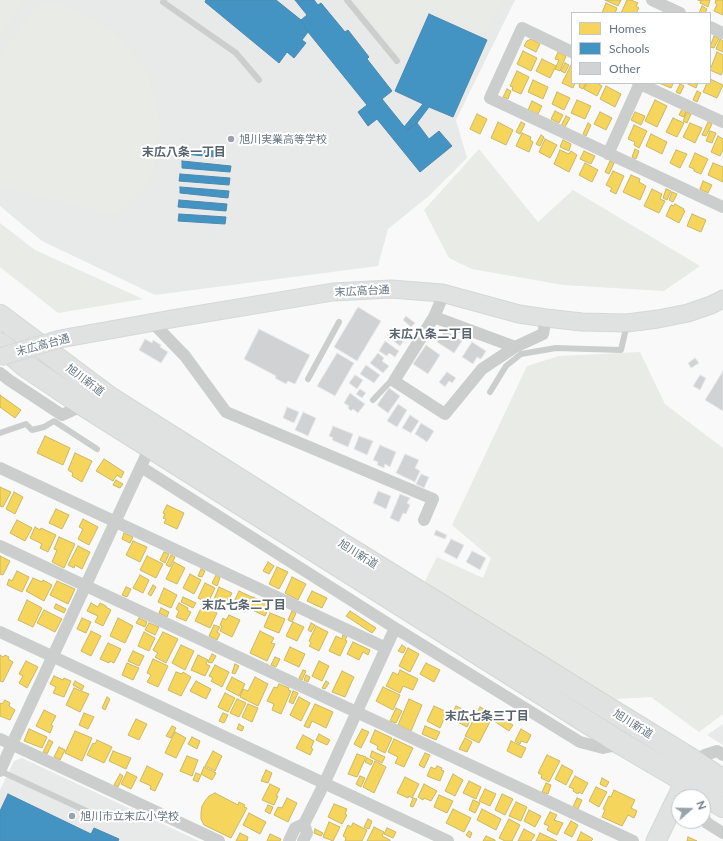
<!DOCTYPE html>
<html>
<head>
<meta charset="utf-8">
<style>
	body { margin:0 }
	#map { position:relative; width:723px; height:841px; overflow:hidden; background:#f9f9f9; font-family:Lato,sans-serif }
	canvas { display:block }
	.legend { position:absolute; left:571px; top:12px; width:140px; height:72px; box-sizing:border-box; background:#fff; border:1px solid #c1c8cd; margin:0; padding:5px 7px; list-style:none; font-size:12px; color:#657582 }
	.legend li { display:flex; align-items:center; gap:8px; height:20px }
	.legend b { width:20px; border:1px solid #c1c8cd }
	.north { position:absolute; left:671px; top:789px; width:40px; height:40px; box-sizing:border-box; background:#fff; border:1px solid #c1c8cd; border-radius:50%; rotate:70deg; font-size:11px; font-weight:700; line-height:16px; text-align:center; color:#657582 }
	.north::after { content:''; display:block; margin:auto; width:14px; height:18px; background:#99a3ac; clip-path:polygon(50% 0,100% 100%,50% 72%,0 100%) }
</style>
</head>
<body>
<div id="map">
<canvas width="723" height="841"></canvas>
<ul class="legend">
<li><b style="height:11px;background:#f6d55c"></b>Homes</li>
<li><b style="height:11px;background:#4393c3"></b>Schools</li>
<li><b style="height:11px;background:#d0d2d3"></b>Other</li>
</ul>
<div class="north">N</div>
</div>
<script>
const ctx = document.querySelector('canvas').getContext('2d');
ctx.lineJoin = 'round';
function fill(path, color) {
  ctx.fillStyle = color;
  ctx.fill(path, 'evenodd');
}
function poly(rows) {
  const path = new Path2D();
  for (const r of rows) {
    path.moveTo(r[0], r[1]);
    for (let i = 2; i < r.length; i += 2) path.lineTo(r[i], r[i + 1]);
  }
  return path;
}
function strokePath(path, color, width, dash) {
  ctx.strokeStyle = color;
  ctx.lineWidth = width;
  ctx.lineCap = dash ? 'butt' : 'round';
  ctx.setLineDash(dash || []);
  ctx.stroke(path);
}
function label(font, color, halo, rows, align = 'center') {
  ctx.font = font + ' Lato,"Noto Sans JP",sans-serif';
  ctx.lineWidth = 4;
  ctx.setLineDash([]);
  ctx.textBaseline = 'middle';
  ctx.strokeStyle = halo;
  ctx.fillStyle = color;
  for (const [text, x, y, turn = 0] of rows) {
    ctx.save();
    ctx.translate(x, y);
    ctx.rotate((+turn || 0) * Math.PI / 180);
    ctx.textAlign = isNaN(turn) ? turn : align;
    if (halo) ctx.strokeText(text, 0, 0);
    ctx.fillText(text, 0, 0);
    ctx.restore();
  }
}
const built = poly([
	[3,0,515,0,456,120,467,158,430,195,388,229,378,266,155,295,42,241,0,206,0,8],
	[723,724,723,745,707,735],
	[22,758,199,841,0,841,0,790,14,761]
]);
const green = poly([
	[0,0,24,0,0,37],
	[355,0,501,0,484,35,428,8,405,56,397,53],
	[40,1,58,4,76,10,92,18,104,26,117,36,130,51,142,66,151,84,158,111,159,124,159,138,153,168,149,179,141,192,127,206,114,215,0,186,0,54],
	[479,149,538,222,573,190,700,266,664,291,563,285,472,269,449,258,424,210],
	[0,223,35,250,143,299,58,313,0,267],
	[640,352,665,404,723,448,723,714,699,732,651,697,616,699,424,583,437,557,483,578,491,558,452,525,527,366,559,356]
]);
const homes = poly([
	[605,0,621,0,618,6,605,0],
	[627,0,631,0,638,3,636,6,639,8,636,13,621,13,627,0],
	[698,0,710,0,708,7,700,3,701,1,698,0],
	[716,0,723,0,723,15,714,11,717,4,715,3,716,0],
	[606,3,617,8,615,13,602,13,606,3],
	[702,6,707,9,705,13,699,13,702,6],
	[714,36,719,38,714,48,710,47,714,36],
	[531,39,540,44,536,52,524,46,527,41,531,39],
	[720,39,723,41,723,52,716,49,720,39],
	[523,51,537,58,531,71,517,64,523,51],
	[558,52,566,56,560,71,555,69,559,60,555,59,558,52],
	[717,52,723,55,723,71,721,75,710,70,717,52],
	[542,59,556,66,550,78,536,71,542,59],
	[565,63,569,65,565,73,561,71,565,63],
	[572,63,572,83,575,83,573,88,562,83,572,63],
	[517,71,529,77,521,94,512,90,513,87,510,86,517,71],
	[710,79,723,85,717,98,703,92,707,83,710,83,710,79],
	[533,80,548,87,543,99,528,92,533,80],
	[580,83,586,83,583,89,579,87,580,83],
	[587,83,597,83,602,86,597,96,584,89,587,83],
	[659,83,671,83,673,84,671,88,659,83],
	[686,83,698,83,696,88,686,83],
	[680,84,684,86,680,94,676,92,680,84],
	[606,86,621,94,615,107,600,99,606,86],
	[507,89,511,91,508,99,503,97,507,89],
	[697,91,701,93,697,102,693,100,697,91],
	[557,92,570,98,564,110,552,104,557,92],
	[577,100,591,106,585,119,571,113,577,100],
	[655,100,667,106,657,127,645,121,655,100],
	[532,101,542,106,538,114,528,110,532,101],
	[682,109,686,111,684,117,679,115,682,109],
	[555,111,563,115,559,123,551,119,555,111],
	[600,112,612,118,606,130,594,124,600,112],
	[635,112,645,116,641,125,631,120,635,112],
	[687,112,691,114,687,123,683,121,687,112],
	[477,114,487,119,480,134,470,129,477,114],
	[566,116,570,118,565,127,561,126,566,116],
	[673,118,684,123,677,137,666,132,673,118],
	[498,122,513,130,506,145,491,138,498,122],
	[521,122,525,124,520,134,516,132,521,122],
	[708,122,712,124,706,136,702,135,708,122],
	[588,123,591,125,586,136,583,134,588,123],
	[690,123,702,128,695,143,683,137,690,123],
	[634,125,647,131,639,148,634,145,635,142,628,139,634,125],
	[710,131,716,133,712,143,706,141,710,131],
	[522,133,531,137,530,140,533,142,529,152,516,146,522,133],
	[651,134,667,142,662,154,646,146,651,134],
	[541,135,544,137,540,146,536,144,541,135],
	[718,136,723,139,723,150,720,156,711,152,718,136],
	[545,139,557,145,550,158,539,152,545,139],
	[563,140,571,144,569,151,560,147,563,140],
	[635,149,639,151,636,159,632,157,635,149],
	[560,150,569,154,571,151,577,155,569,172,554,164,560,150],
	[676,150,687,154,680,168,670,163,676,150],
	[584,151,595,156,591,164,580,159,584,151],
	[695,153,708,159,701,174,694,171,694,169,689,167,695,153],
	[610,161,614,163,609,174,605,172,610,161],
	[585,163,598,170,592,182,579,175,585,163],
	[713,163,723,167,723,182,708,175,713,163],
	[613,171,624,176,616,194,610,191,612,188,606,185,613,171],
	[631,175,640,179,639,182,646,186,640,200,623,192,631,175],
	[703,181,712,185,708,193,700,189,703,181],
	[652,189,662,194,660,199,665,201,659,213,644,206,652,189],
	[666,189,671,191,667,200,663,198,666,189],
	[672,192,677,194,673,202,669,200,672,192],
	[675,204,684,209,683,210,685,211,679,223,666,216,671,205,674,206,675,204],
	[692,214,706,220,701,232,687,226,692,214],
	[0,395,21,410,15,418,0,407,0,395],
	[45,436,70,448,63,465,37,453,45,436],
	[75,453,92,461,82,482,72,476,73,473,68,470,75,453],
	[104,459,124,472,121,478,117,475,113,481,96,471,104,459],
	[116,480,123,484,120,488,113,485,116,480],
	[0,487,11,492,3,507,0,506,0,487],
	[14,492,23,497,15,514,6,509,14,492],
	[167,505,184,513,177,529,164,523,166,519,163,518,165,514,163,513,167,505],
	[56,509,69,515,62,529,49,523,56,509],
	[83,519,98,527,89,545,78,539,83,529,79,527,83,519],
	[17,520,32,528,25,541,10,533,17,520],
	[35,527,40,530,41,528,56,535,48,552,40,548,42,544,30,538,35,527],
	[124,533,133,537,130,543,122,539,124,533],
	[59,537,75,544,64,568,52,562,57,550,54,549,59,537],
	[133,541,147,547,140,562,126,555,133,541],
	[78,546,90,552,82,569,75,565,74,568,68,565,78,546],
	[164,552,169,554,165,563,160,560,164,552],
	[171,555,175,557,170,567,166,565,171,555],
	[0,556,10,561,3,575,0,574,0,556],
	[147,556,163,564,156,578,140,570,147,556],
	[174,562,185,568,177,584,166,579,174,562],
	[268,562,274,566,269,574,263,571,268,562],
	[277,567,288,572,279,589,269,584,277,567],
	[201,569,205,571,202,577,198,576,201,569],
	[17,571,29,577,22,592,7,585,9,579,12,581,17,571],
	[190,574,201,580,194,594,183,588,190,574],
	[140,575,149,580,143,593,133,588,140,575],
	[216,575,220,578,217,586,212,583,216,575],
	[292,577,306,584,298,600,285,593,292,577],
	[33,578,42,582,43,580,52,585,44,601,26,591,33,578],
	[57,581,75,589,68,604,50,595,57,581],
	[205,583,215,588,208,603,198,598,205,583],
	[153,585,156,587,151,596,148,594,153,585],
	[126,587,131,589,127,597,122,595,126,587],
	[219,587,232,593,226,605,214,599,219,587],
	[164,588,177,595,171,608,158,602,164,588],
	[239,591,252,597,245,612,232,606,239,591],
	[312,591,327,598,322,608,307,601,312,591],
	[183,597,196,603,193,608,181,602,183,597],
	[253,597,270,605,265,616,248,608,253,597],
	[27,600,42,608,33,627,18,620,27,600],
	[91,603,98,607,100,603,106,606,106,607,111,610,103,626,95,622,98,616,87,611,91,603],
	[179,603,188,608,187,610,191,612,186,621,176,617,179,611,176,609,179,603],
	[56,604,66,609,64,613,54,608,56,604],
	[202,606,217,613,210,628,195,621,202,606],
	[161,608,169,612,167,617,159,613,161,608],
	[44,610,62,619,55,632,37,623,44,610],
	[292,611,296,613,292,622,288,620,292,611],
	[350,611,376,628,372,633,346,616,350,611],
	[270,613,285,619,279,633,264,627,270,613],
	[229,615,240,620,232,637,220,631,222,626,220,625,223,618,226,620,229,615],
	[82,618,91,622,86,633,77,629,82,618],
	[118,618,133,626,125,643,110,636,118,618],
	[139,618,147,622,145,627,136,623,139,618],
	[293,622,304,627,297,641,286,636,293,622],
	[149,623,159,627,155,635,145,630,149,623],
	[311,623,315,625,311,632,308,630,311,623],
	[214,625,220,627,217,632,220,634,217,640,209,636,214,625],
	[316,626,328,632,319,651,309,646,311,643,309,641,316,626],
	[91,631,101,636,91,656,81,651,91,631],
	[260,631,274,638,271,643,275,644,267,661,250,653,260,631],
	[144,632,155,638,149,651,138,646,144,632],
	[163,632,178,639,166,663,155,657,158,653,153,650,163,632],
	[343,635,347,637,345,640,347,641,340,656,329,651,336,636,342,639,343,635],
	[353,642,370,650,368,655,363,652,359,660,347,654,353,642],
	[108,643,121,649,114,663,110,661,109,663,100,659,108,643],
	[181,645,194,651,185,670,172,663,181,645],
	[402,645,406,648,403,653,398,651,402,645],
	[290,647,305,654,299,667,284,660,290,647],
	[408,648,419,654,410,672,399,666,408,648],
	[133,651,144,656,139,666,128,661,133,651],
	[212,654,216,656,212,663,208,662,212,654],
	[0,655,3,657,5,655,9,657,8,659,13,662,3,682,0,681,0,655],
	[198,655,208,660,206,664,210,666,205,676,191,670,198,655],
	[275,657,280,659,276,667,271,665,275,657],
	[153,659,168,666,158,687,147,682,151,675,147,673,153,659],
	[26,661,38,667,27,688,19,683,23,676,19,674,26,661],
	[319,661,329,666,322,681,312,676,319,661],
	[127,663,139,668,133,680,122,675,127,663],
	[426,663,440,670,434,682,420,674,426,663],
	[235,664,239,666,235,674,232,673,235,664],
	[215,665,229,672,222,687,211,681,213,678,209,676,215,665],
	[303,670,306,671,302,680,299,678,303,670],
	[400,670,418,679,413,690,403,686,400,693,386,686,393,672,398,675,400,670],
	[342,671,354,677,345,697,332,692,342,671],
	[176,672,182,674,183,672,191,677,181,696,168,690,176,672],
	[306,675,310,677,308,682,304,680,306,675],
	[54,676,63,680,64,678,71,681,64,697,53,693,56,687,50,684,54,676],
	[232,677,245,684,239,696,226,689,232,677],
	[255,677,268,684,258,706,240,697,243,689,248,691,255,677],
	[75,681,84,686,82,690,73,685,75,681],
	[196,681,211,689,206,699,190,691,196,681],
	[326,681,329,683,325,689,322,688,326,681],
	[279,684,289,688,288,690,291,691,281,714,272,710,274,704,267,701,274,687,277,688,279,684],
	[383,687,400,695,393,710,376,701,383,687],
	[74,688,89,694,80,712,66,705,74,688],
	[293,691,298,693,293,704,289,702,293,691],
	[225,693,235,698,228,712,218,707,225,693],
	[107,697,110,699,105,710,102,708,107,697],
	[299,697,310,703,301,721,290,715,299,697],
	[237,699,246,703,239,717,230,713,237,699],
	[409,699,422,705,411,731,398,725,409,699],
	[5,700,10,703,9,706,15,710,10,720,0,716,0,703,2,704,5,700],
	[248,704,258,708,252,722,242,717,248,704],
	[315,704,333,712,326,728,312,721,309,728,304,726,315,704],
	[434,706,447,712,440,728,427,721,434,706],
	[456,706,473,714,467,727,450,718,456,706],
	[480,707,494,714,479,743,465,736,480,707],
	[396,708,402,711,396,723,390,721,396,708],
	[44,710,56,716,51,725,53,726,50,733,36,726,44,710],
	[84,713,94,717,88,729,79,725,84,713],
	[223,713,228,715,224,723,219,721,223,713],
	[498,715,513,725,509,731,494,721,498,715],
	[136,719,147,724,139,740,128,735,136,719],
	[239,724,244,727,242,731,237,729,239,724],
	[172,726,176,728,171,738,166,736,172,726],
	[425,726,440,732,436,740,422,734,425,726],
	[29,729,47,737,42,748,24,741,29,729],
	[362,729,369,732,361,748,354,744,362,729],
	[521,729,531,735,527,743,521,741,520,744,515,741,521,729],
	[375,730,392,738,385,753,377,749,378,746,370,742,375,730],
	[75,731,92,738,82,761,65,753,75,731],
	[175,732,186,738,176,758,165,753,175,732],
	[319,734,330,740,327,745,316,740,319,734],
	[303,735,314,741,311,748,313,749,310,755,296,748,303,735],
	[192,737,200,741,197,749,188,744,192,737],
	[465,738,472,742,467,752,459,749,465,738],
	[394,739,413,748,404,767,395,763,398,757,388,752,394,739],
	[49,740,53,742,47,754,43,752,49,740],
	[97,740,112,747,104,763,87,755,93,743,95,744,97,740],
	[511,741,526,748,521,758,507,751,511,741],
	[59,747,65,750,60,760,54,757,59,747],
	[113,751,131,758,126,769,109,761,113,751],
	[213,751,222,756,215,771,205,766,213,751],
	[372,751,385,757,382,763,370,757,372,751],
	[425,753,430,755,424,768,419,765,425,753],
	[357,754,366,757,357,777,348,774,357,754],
	[547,755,560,761,549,782,541,778,542,775,538,773,547,755],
	[187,756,198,760,192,776,180,771,187,756],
	[367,758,373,761,371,765,365,762,367,758],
	[375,761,386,767,374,793,363,787,375,761],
	[562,765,573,771,566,785,555,779,562,765],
	[147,766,163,774,155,791,150,789,151,786,140,781,147,766],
	[437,766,442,768,441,770,444,771,440,781,427,776,431,767,435,769,437,766],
	[204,767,216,773,212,780,201,774,204,767],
	[266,770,272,773,268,783,261,781,266,770],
	[127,772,137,777,131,789,121,784,127,772],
	[196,773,201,775,198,782,193,780,196,773],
	[120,774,123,776,118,787,114,785,120,774],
	[453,774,463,780,455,796,445,791,453,774],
	[360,776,365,778,361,787,356,784,360,776],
	[575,776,588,783,582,794,579,792,578,794,573,791,574,789,569,787,575,776],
	[405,777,419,784,412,798,409,796,408,798,397,793,405,777],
	[602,778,609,782,606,787,600,784,602,778],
	[469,781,481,787,476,799,463,793,469,781],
	[546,783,551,785,548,794,542,792,546,783],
	[270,784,280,789,276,796,278,796,274,805,262,800,270,784],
	[424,784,437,791,431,801,424,798,423,800,418,797,424,784],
	[596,787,607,792,599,807,589,801,596,787],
	[485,789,496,794,490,806,479,801,485,789],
	[614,790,635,800,631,808,637,811,634,818,628,815,622,826,602,817,605,810,603,809,609,796,611,797,614,790],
	[215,793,238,805,239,802,245,805,244,807,247,808,231,838,204,825,201,819,201,813,202,806,205,801,209,796,215,793],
	[502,794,513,799,505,815,495,810,502,794],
	[439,795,453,801,447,813,434,807,439,795],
	[287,798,297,803,288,822,274,815,278,807,282,808,287,798],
	[413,798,417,799,413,807,410,806,413,798],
	[577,798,582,800,578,809,573,807,577,798],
	[473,800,480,803,475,813,469,810,473,800],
	[516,802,527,807,521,821,509,816,516,802],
	[334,804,347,809,345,814,347,815,342,824,328,817,334,804],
	[268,805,273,807,270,814,265,811,268,805],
	[453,809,471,818,464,832,446,823,453,809],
	[482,809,501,819,496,830,477,820,482,809],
	[529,810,541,816,535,827,524,821,529,810],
	[550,812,557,815,554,820,563,823,557,835,547,830,549,826,544,824,550,812],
	[249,813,266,822,260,834,243,825,249,813],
	[368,819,372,821,369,829,364,827,368,819],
	[509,819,520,825,512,841,505,841,499,838,509,819],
	[571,821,578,825,572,837,564,833,571,821],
	[329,822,340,827,333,841,323,837,329,822],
	[353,823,367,830,362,841,345,841,346,838,343,836,348,825,351,827,353,823],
	[374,827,384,832,382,836,390,840,390,841,367,841,374,827],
	[387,828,396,832,393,838,384,834,387,828],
	[315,829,323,833,321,836,314,833,315,829],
	[524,829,535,835,531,841,518,841,524,829],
	[469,831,472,833,470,838,466,835,469,831],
	[581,832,590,837,593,839,591,841,577,841,581,832],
	[240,833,248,837,247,841,236,841,240,833],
	[540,833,557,841,536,841,540,833],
	[270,834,281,839,280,841,267,841,270,834],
	[486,836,495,840,495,841,483,841,486,836],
	[688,837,697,841,687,841,688,837]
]);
const schools = poly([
	[206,0,276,0,301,20,308,32,302,40,306,43,294,58,287,52,279,63,205,2,206,0],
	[295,0,314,0,318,5,321,3,345,32,348,30,369,57,367,59,392,91,382,99,407,130,417,123,429,139,439,131,452,146,420,172,377,119,368,126,358,112,367,105,308,32,301,20,307,15,295,0],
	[429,14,487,40,453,117,429,107,417,123,407,130,404,127,423,104,395,91,429,14],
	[183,149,216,151,216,157,183,154,183,149],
	[182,161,231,166,230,172,182,168,182,161],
	[180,174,230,178,229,185,179,181,180,174],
	[180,187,229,191,228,198,180,193,180,187],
	[179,200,227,204,226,211,178,207,179,200],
	[179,214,226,217,225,224,178,221,179,214],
	[8,794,91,834,94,828,119,839,118,841,0,841,0,811,8,794]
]);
const building = poly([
	[358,307,381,321,357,361,334,347,358,307],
	[406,316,415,323,411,327,403,320,406,316],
	[395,326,403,332,401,336,405,339,400,346,387,336,395,326],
	[259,329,310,355,295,384,288,381,286,384,275,378,276,376,244,359,259,329],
	[445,330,462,341,454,353,437,342,445,330],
	[145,339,152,343,153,340,161,345,160,347,168,352,161,363,139,350,145,339],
	[385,341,399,351,395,357,389,353,387,356,379,351,385,341],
	[472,342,486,351,481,359,477,357,473,364,462,357,472,342],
	[426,345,440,355,428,374,413,364,426,345],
	[337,353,354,363,335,396,317,386,337,353],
	[378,353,384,358,382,361,389,366,383,373,370,363,378,353],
	[695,358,699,363,691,368,688,363,695,358],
	[366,365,380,375,374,383,360,374,366,365],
	[723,371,723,411,705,400,723,371],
	[447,372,456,378,452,383,449,381,445,387,439,382,447,372],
	[355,375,363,380,357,389,349,383,355,375],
	[700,375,706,378,700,390,693,386,700,375],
	[389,388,400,396,388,413,377,405,389,388],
	[360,389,366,393,362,398,356,394,360,389],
	[350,393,365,404,358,413,353,409,351,411,348,408,349,406,344,403,350,393],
	[398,404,407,410,397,427,387,421,398,404],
	[287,407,299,412,294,423,283,418,287,407],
	[303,412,316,418,308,436,295,430,303,412],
	[410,415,419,421,411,433,402,428,410,415],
	[421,423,434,431,427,442,415,434,421,423],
	[333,426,353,434,348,447,332,440,333,438,329,436,333,426],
	[359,436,373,441,367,455,354,449,359,436],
	[380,445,396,452,390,467,385,464,384,468,377,465,378,462,373,460,380,445],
	[405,454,419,460,415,468,420,471,415,482,396,473,405,454],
	[421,474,429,477,424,488,416,484,421,474],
	[378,491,391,496,386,509,373,503,378,491],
	[400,494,410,498,407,503,410,505,406,514,403,513,399,522,390,518,400,494],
	[436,530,447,535,445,539,434,535,436,530],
	[451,539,464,545,457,559,444,552,451,539],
	[472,551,486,558,480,570,466,562,472,551]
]);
const lane = poly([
	[164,0,163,2,236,53,259,80],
	[347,0,397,61],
	[308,379,339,322],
	[490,392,506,366,521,354,556,348,621,350,627,324],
	[373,400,389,383,394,381],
	[0,433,26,424,32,430,44,427,54,421,97,449],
	[0,771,93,814]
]);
const street = poly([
	[652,0,680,13],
	[710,27,723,33],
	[572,52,522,28,490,98,723,207],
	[638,83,723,122],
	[608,154,640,83],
	[442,293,440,303,434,317,394,381,445,414,482,369,515,347,543,334,546,318],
	[434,317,515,347],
	[152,322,185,356,226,412,433,499,424,520],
	[0,373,9,380,62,415,84,405],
	[141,467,395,628,580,742,603,748,622,744],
	[0,468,386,648],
	[0,546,633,841],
	[0,632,448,841],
	[0,739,219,841],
	[695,762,705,755,717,751,723,755],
	[0,771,12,744,150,447],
	[703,816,707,823,723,833],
	[289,841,295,828,304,824,324,784,395,628],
	[303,841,307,833,304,824]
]);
const secondary = poly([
	[60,339,177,318,333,292,391,289,442,293,519,314,546,318,582,322,627,323,658,319,688,313,711,305,723,299]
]);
const primary = poly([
	[656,841,685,781,692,769]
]);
const highway = poly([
	[0,316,111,399,336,541,695,762,723,781],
	[0,344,26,366,84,405,622,744,685,781,723,806]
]);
const secondaryBridge = poly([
	[0,357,23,350,60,339]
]);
const markers = [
	[231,139,4,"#99a3ac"],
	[72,816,4,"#99a3ac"]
];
const poiNames = [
	["旭川実業高等学校",239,139],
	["旭川市立末広小学校",80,816]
];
const streetNames = [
	["末広高台通",362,291,-3],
	["末広高台通",43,345,-15],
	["旭川新道",85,380,37],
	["旭川新道",358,554,32],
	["旭川新道",633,724,32]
];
const neighbourhoodNames = [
	["末広八条一丁目",184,152],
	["末広八条二丁目",431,334],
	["末広七条二丁目",244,605],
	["末広七条三丁目",487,716]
];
fill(built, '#e8e9e9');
fill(green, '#e8ebe6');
fill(homes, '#f6d55c');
strokePath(homes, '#cab867', 1);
fill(schools, '#4393c3');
strokePath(schools, '#4d8ab0', 1);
fill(building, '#d0d2d3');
strokePath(building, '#e8e8e8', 1);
strokePath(secondary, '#d6d7d8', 19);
strokePath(primary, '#d5d6d7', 21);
strokePath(highway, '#d5d6d6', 24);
strokePath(lane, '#cccece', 6);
strokePath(street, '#cccece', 12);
strokePath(secondary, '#e0e1e1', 17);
strokePath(primary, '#e0e1e1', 19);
strokePath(highway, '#e0e1e1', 22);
strokePath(secondaryBridge, '#d6d7d8', 19, []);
strokePath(secondaryBridge, '#e0e1e1', 17);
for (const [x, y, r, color] of markers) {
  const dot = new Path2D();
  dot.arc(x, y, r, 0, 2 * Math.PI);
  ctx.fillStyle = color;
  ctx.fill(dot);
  strokePath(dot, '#fff', 1.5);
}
label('11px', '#657582', '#fff', poiNames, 'left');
label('11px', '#657582', '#fff', streetNames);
label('bold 12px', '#57636e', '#fff', neighbourhoodNames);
</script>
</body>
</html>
